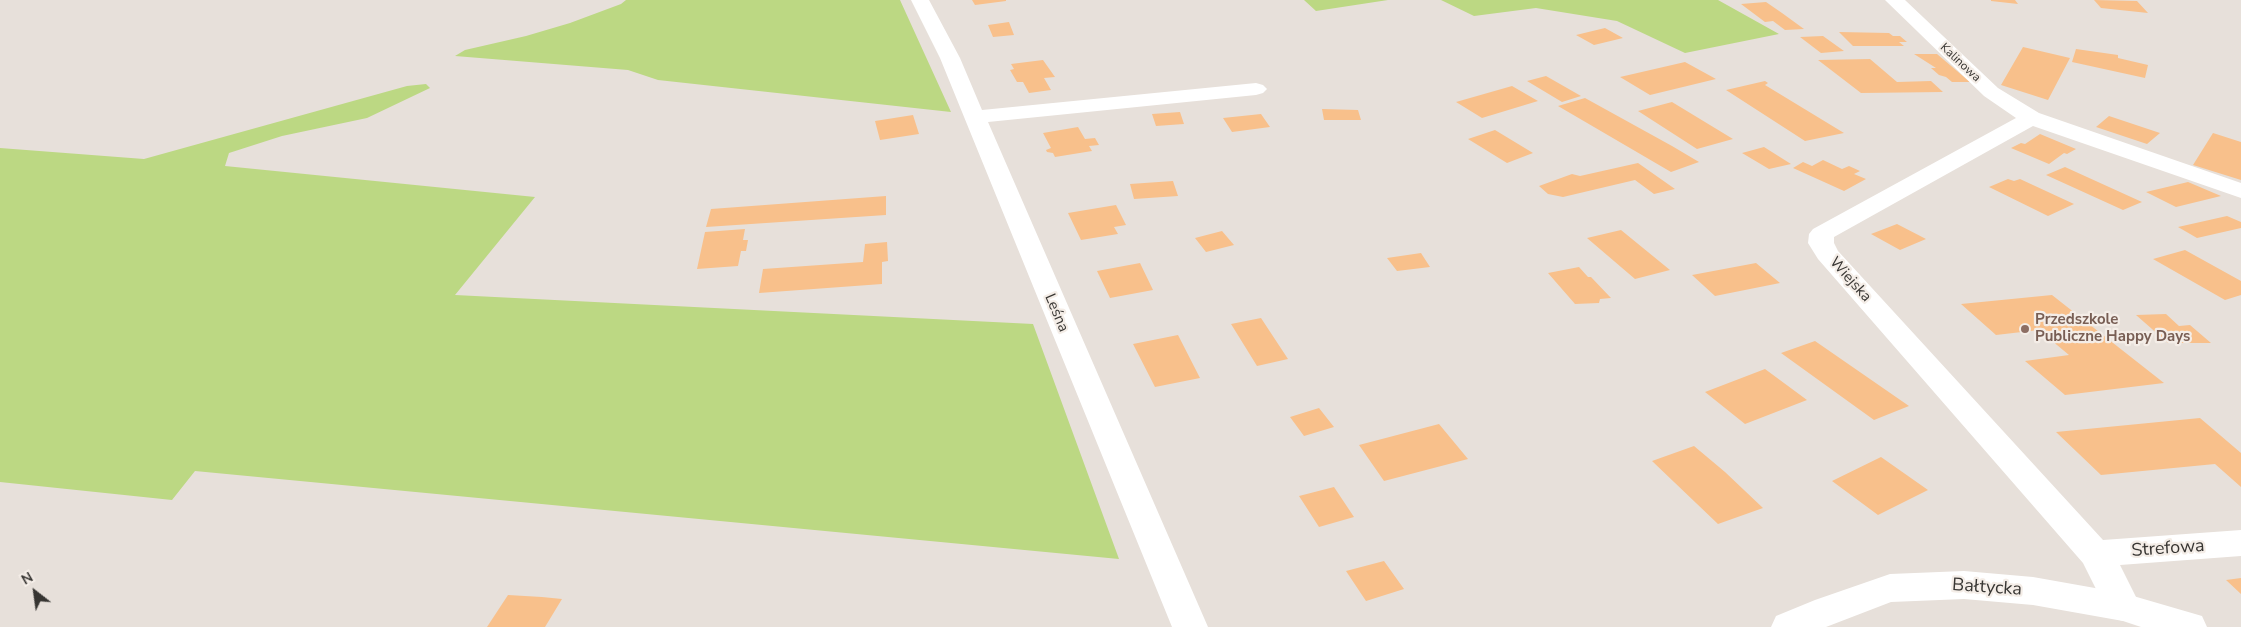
<!DOCTYPE html>
<html>
<head>
<meta charset="utf-8">
<style>
	body { margin:0 }
	#map { position:relative; width:2241px; height:627px; overflow:hidden; background:#e7e0da; font-family:"Nunito Sans",sans-serif }
	canvas { display:block }
	.north { position:absolute; left:10px; top:567px; width:50px; height:50px; -webkit-text-stroke:4px #f4ede7; paint-order:stroke; rotate:330deg; font-size:14px; font-weight:700; line-height:20px; text-align:center; color:#373532 }
	.north::after { content:''; display:block; margin:auto; width:18px; height:22px; background:#373532; clip-path:polygon(50% 0,100% 100%,50% 72%,0 100%) }
</style>
</head>
<body>
<div id="map">
<canvas width="2241" height="627"></canvas>
<div class="north">N</div>
</div>
<script>
const ctx = document.querySelector('canvas').getContext('2d');
ctx.lineJoin = 'round';
function fill(path, color) {
  ctx.fillStyle = color;
  ctx.fill(path, 'evenodd');
}
function poly(rows) {
  const path = new Path2D();
  for (const r of rows) {
    path.moveTo(r[0], r[1]);
    for (let i = 2; i < r.length; i += 2) path.lineTo(r[i], r[i + 1]);
  }
  return path;
}
function strokePath(path, color, width, dash) {
  ctx.strokeStyle = color;
  ctx.lineWidth = width;
  ctx.lineCap = dash ? 'butt' : 'round';
  ctx.setLineDash(dash || []);
  ctx.stroke(path);
}
function label(font, color, halo, rows, align = 'center') {
  ctx.font = font + ' "Nunito Sans",sans-serif';
  ctx.lineWidth = 4.5;
  ctx.setLineDash([]);
  ctx.textBaseline = 'middle';
  ctx.strokeStyle = halo;
  ctx.fillStyle = color;
  for (const [text, x, y, turn = 0] of rows) {
    ctx.save();
    ctx.translate(x, y);
    ctx.rotate((+turn || 0) * Math.PI / 180);
    ctx.textAlign = isNaN(turn) ? turn : align;
    if (halo) ctx.strokeText(text, 0, 0);
    ctx.fillText(text, 0, 0);
    ctx.restore();
  }
}
const green = poly([
	[626,0,900,0,951,112,658,80,628,70,455,56,465,50,526,36,570,23,621,4],
	[1304,0,1388,0,1316,11],
	[1441,0,1718,0,1779,34,1685,53,1617,21,1536,8,1474,16],
	[426,84,430,88,367,118,282,136,229,153,225,166,535,197,455,295,1033,324,1119,559,195,471,172,500,0,482,0,148,144,159,407,86]
]);
const building = poly([
	[972,0,1006,0,1006,1,975,5],
	[1991,0,2015,0,2018,4,1991,1],
	[2094,0,2137,1,2148,13,2101,8],
	[1766,2,1782,13,1804,29,1785,30,1773,21,1765,22,1741,4],
	[1009,22,1014,35,993,37,988,25],
	[1605,28,1623,38,1594,45,1576,35],
	[1839,32,1889,33,1893,36,1900,36,1907,42,1899,42,1904,46,1853,46],
	[1823,36,1844,51,1821,53,1800,37],
	[2023,47,2070,58,2048,100,2001,85],
	[2076,49,2118,55,2118,58,2148,65,2145,78,2072,62],
	[1914,54,1937,54,1970,82,1952,82,1946,77,1939,75,1931,68,1936,68],
	[1870,59,1897,82,1931,81,1943,92,1861,93,1818,60],
	[1043,60,1055,77,1044,78,1051,90,1029,93,1023,82,1017,82,1010,70,1014,69,1011,64],
	[1685,62,1716,79,1650,95,1620,77],
	[1546,76,1581,96,1562,102,1527,81],
	[1765,81,1768,83,1765,85,1844,133,1805,141,1726,90],
	[1512,86,1538,101,1482,118,1456,102],
	[1585,98,1672,146,1699,162,1671,172,1558,106],
	[1672,102,1733,139,1697,149,1638,111],
	[1322,109,1358,110,1361,120,1324,120],
	[1180,112,1184,124,1156,126,1152,114],
	[1261,114,1270,127,1232,132,1223,118],
	[913,115,919,134,880,140,875,121],
	[2109,116,2160,133,2147,144,2096,127],
	[1078,127,1085,139,1095,138,1099,145,1089,146,1092,151,1055,157,1053,153,1047,152,1046,150,1051,148,1043,133],
	[1495,130,1533,153,1507,163,1468,139],
	[2213,133,2241,142,2241,180,2193,165],
	[2040,134,2076,149,2067,154,2064,153,2049,164,2011,148,2021,143,2025,144],
	[1764,147,1791,164,1769,169,1742,153],
	[1823,160,1842,169,1849,166,1860,171,1854,174,1866,179,1844,191,1793,168,1803,162,1812,166],
	[1638,163,1675,189,1654,194,1635,180,1563,197,1548,194,1539,186,1572,174,1580,176],
	[2065,167,2142,202,2123,210,2046,175],
	[2008,179,2014,181,2020,179,2074,204,2048,216,1989,187],
	[1173,181,1178,196,1134,199,1130,184],
	[2188,182,2221,196,2176,207,2146,192],
	[886,196,886,215,706,227,711,209],
	[1116,205,1126,225,1114,227,1118,234,1081,240,1068,213],
	[2227,216,2241,222,2241,228,2197,238,2178,227],
	[1897,224,1926,239,1900,250,1871,234],
	[745,229,743,240,748,240,746,251,741,251,738,266,697,269,705,232],
	[1621,230,1670,270,1635,279,1587,238],
	[1222,231,1234,245,1206,252,1195,238],
	[887,242,888,261,882,262,882,284,759,293,763,269,863,262,865,244],
	[2185,250,2241,281,2241,295,2225,300,2153,259],
	[1421,253,1430,267,1397,271,1387,258],
	[1140,263,1153,290,1110,298,1097,271],
	[1756,263,1780,283,1715,296,1692,275],
	[1579,267,1588,277,1591,277,1611,298,1600,299,1599,303,1575,304,1548,273],
	[2052,295,2164,383,2065,395,2025,361,2069,355,2039,330,1996,335,1961,304],
	[2166,314,2179,326,2190,325,2211,343,2168,343,2136,315],
	[1261,318,1288,359,1257,366,1231,324],
	[1178,335,1200,378,1155,387,1133,344],
	[1815,341,1909,406,1874,420,1781,353],
	[1765,369,1807,400,1745,424,1705,392],
	[1319,408,1334,427,1304,436,1290,417],
	[2200,418,2241,453,2241,487,2215,464,2101,475,2056,432],
	[1439,424,1468,459,1384,481,1359,445],
	[1694,446,1725,472,1763,508,1718,524,1652,461],
	[1881,457,1928,490,1878,515,1832,481],
	[1334,487,1354,517,1319,527,1299,496],
	[1384,561,1404,589,1366,601,1346,571],
	[2241,578,2241,594,2226,580],
	[508,595,542,597,562,599,545,627,487,627]
]);
const minor = poly([
	[911,0,929,0,960,58,982,110,1256,83,1263,85,1267,89,1263,93,1256,95,988,122,1208,627,1172,627,940,58,911,0],
	[1885,0,1905,0,1998,88,2039,113,2241,183,2241,198,2033,126,1834,237,1834,243,1838,251,2103,540,2241,530,2241,556,2120,565,2141,607,2136,617,2123,621,2110,617,2083,563,1818,259,1808,243,1809,234,1813,229,2016,118,1984,96,1885,0]
]);
const tertiary = poly([
	[1964,571,2033,577,2123,593,2202,616,2207,627,2141,627,2123,621,2033,605,1964,599,1891,602,1826,627,1771,627,1776,616,1815,600,1890,574,1964,571]
]);
const markers = [
	[2025,329,5,"#8d6e63"]
];
const farStreetnames = [
	["Kalinowa",1960,63,43]
];
const streetNames = [
	["Wiejska",1850,280,48],
	["Leśna",1056,313,67]
];
const educationNames = [
	["Przedszkole",2035,320],
	["Publiczne Happy Days",2035,337]
];
const nearStreetnames = [
	["Strefowa",2168,549,-4],
	["Bałtycka",1987,588,4]
];
fill(green, '#bcd883');
fill(building, '#f8c08b');
fill(minor, '#fff');
fill(tertiary, '#fff');
for (const [x, y, r, color] of markers) {
  const dot = new Path2D();
  dot.arc(x, y, r, 0, 2 * Math.PI);
  ctx.fillStyle = color;
  ctx.fill(dot);
  strokePath(dot, '#f4ede7', 2);
}
label('12px', '#373532', '#f4ede7', farStreetnames);
label('15px', '#373532', '#f4ede7', streetNames);
label('bold 15px', '#785e54', '#f4ede7', educationNames, 'left');
label('18px', '#373532', '#f4ede7', nearStreetnames);
</script>
</body>
</html>
